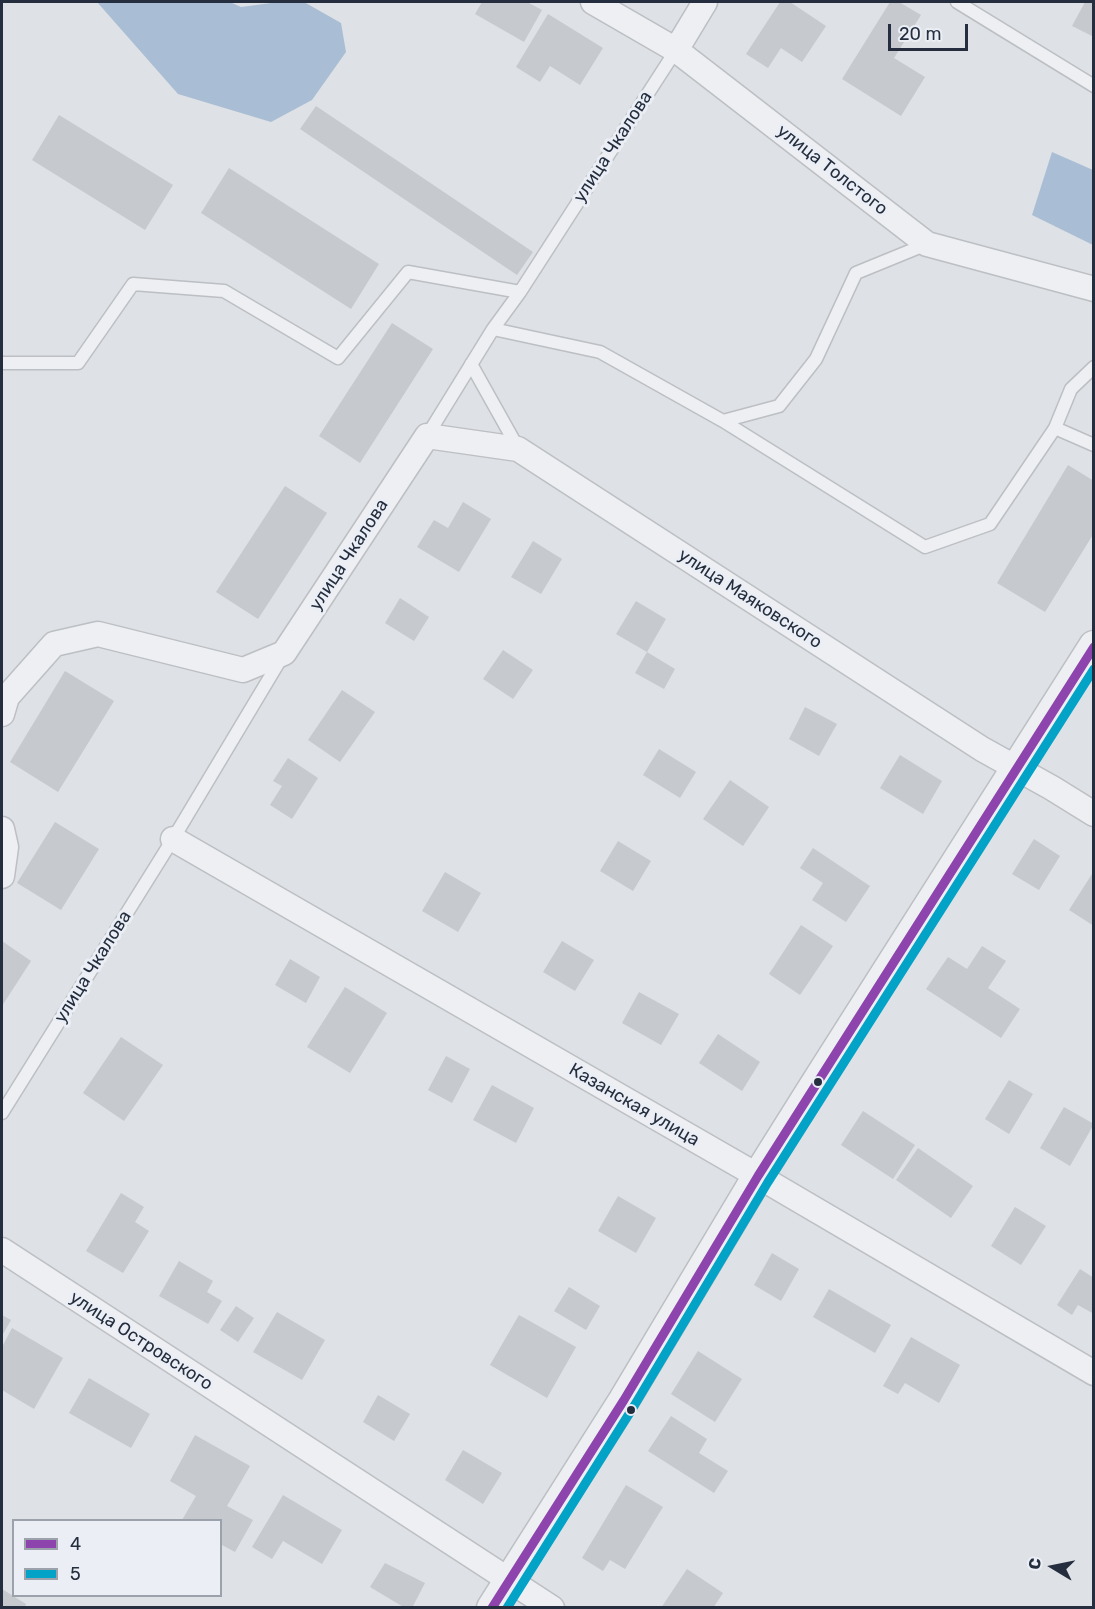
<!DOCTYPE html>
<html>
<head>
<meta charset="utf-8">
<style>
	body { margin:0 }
	#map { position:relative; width:1095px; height:1609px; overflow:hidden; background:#dee1e5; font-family:Rubik,sans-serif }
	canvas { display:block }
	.frame { position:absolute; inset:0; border:3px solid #242e3f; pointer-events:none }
	.legend { position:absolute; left:12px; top:1519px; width:210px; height:78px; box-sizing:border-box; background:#ebeff5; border:2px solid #9ba2ac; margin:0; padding:8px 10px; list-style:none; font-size:18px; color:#242e3f }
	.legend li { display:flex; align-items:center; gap:12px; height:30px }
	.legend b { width:30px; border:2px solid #9ba2ac }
	.north { position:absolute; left:1023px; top:1537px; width:60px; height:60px; -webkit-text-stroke:4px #ebeff5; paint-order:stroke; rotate:280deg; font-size:16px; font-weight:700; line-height:24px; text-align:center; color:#242e3f }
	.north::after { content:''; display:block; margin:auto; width:21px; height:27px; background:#242e3f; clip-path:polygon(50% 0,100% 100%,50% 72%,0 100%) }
	.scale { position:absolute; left:888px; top:24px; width:80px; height:27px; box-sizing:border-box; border:3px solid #242e3f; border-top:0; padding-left:8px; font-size:18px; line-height:21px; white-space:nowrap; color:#242e3f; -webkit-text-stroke:4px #ebeff5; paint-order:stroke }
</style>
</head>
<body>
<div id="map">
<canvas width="1095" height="1609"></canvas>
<div class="frame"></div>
<ul class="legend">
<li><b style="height:8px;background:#8e44ad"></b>4</li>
<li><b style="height:8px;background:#02a3c7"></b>5</li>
</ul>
<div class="north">С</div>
<div class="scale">20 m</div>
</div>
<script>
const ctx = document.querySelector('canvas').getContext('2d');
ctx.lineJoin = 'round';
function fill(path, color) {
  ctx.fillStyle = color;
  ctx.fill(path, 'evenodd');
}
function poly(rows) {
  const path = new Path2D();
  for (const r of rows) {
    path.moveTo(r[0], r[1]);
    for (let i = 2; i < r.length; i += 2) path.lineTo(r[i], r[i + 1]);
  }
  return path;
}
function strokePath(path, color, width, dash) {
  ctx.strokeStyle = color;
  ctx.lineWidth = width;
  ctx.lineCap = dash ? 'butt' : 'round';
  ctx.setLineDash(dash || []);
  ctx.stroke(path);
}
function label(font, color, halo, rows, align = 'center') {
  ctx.font = font + ' Rubik,sans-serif';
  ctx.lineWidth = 6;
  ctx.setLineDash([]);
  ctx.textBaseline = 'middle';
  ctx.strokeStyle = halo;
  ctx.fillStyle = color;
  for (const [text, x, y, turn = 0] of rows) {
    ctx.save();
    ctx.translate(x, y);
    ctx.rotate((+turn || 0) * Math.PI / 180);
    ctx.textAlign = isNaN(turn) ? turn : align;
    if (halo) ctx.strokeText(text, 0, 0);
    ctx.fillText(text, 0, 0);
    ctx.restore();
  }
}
const water = poly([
	[97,2,230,2,241,7,279,2,304,2,341,23,346,52,312,100,271,122,178,94],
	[1052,152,1093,170,1093,245,1032,215]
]);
const building = poly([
	[482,2,527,2,542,10,524,42,475,14],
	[780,2,790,2,826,26,802,62,781,48,768,68,746,54],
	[890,2,899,2,921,15,894,58,925,77,901,116,842,79],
	[1085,2,1094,2,1094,37,1072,26],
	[548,14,603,48,580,85,550,66,540,82,516,67],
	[316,106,533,252,517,275,300,129],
	[59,115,173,185,145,230,32,160],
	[229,168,379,264,351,309,201,213],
	[392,323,433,349,360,463,319,436],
	[1068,465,1094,481,1094,533,1045,612,997,583],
	[285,486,327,513,258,619,216,592],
	[463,502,491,519,459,572,417,547,434,520,448,528],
	[533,541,562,559,541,594,511,577],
	[400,598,429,617,414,641,385,623],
	[636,601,666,619,647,652,616,634],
	[503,650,533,670,513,699,483,679],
	[647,652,675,669,664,689,635,673],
	[65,671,114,701,58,792,10,762],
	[342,690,375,712,340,762,308,740],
	[805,707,837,724,819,756,789,739],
	[659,749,696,772,680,798,643,775],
	[900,755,942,781,923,814,880,788],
	[288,758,318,778,292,819,270,805,282,786,273,781],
	[730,780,769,807,743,846,703,819],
	[55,822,99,849,61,910,17,883],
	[1034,839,1060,856,1039,890,1012,874],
	[618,841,651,861,633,891,600,871],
	[813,848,870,886,846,922,812,900,823,883,800,868],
	[445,872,481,893,458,932,422,911],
	[1092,874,1094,875,1094,926,1069,910],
	[801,925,833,946,800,995,769,974],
	[2,941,31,961,2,1006],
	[562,941,594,960,575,991,543,972],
	[982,946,1006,961,988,988,1020,1009,1001,1038,926,989,948,957,967,969],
	[290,959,320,977,306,1003,275,985],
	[345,987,387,1013,350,1073,307,1047],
	[639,992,679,1014,661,1045,622,1023],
	[718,1034,760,1062,742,1091,699,1063],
	[121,1037,163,1065,124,1121,83,1093],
	[446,1056,470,1069,452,1103,428,1090],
	[1009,1080,1033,1094,1009,1134,985,1119],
	[492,1085,534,1108,516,1143,473,1120],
	[1064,1107,1094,1124,1070,1166,1040,1148],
	[863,1111,915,1145,893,1179,841,1145],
	[918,1148,973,1186,951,1218,896,1180],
	[121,1193,144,1207,135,1222,149,1231,123,1273,86,1251],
	[618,1196,656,1218,636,1253,598,1231],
	[1015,1207,1046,1226,1021,1265,991,1246],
	[772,1253,799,1269,781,1301,754,1285],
	[179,1261,213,1281,207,1292,222,1301,208,1324,159,1296],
	[1080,1269,1094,1278,1094,1314,1078,1305,1072,1315,1057,1305],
	[569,1287,600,1306,586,1330,554,1311],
	[829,1289,891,1325,875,1353,813,1317],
	[236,1306,254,1318,238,1342,220,1330],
	[277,1312,325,1340,302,1380,253,1352],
	[2,1315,11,1320,2,1336],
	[519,1315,576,1347,547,1398,490,1365],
	[12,1328,63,1358,34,1409,2,1390,2,1347],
	[911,1337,960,1365,939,1403,905,1383,898,1394,883,1386],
	[698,1351,742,1379,715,1422,671,1394],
	[89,1378,150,1414,131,1448,69,1413],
	[378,1395,410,1414,394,1441,363,1422],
	[671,1416,707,1439,699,1453,728,1471,714,1493,648,1451],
	[195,1435,250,1466,227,1506,253,1520,235,1552,220,1544,220,1520,182,1520,196,1496,170,1481],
	[463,1450,502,1473,483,1504,445,1480],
	[626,1485,663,1507,625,1569,610,1560,603,1571,582,1558],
	[283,1495,342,1530,322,1564,283,1541,272,1559,252,1547],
	[385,1563,425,1583,412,1608,405,1608,370,1587],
	[687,1569,723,1593,713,1608,661,1608],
	[2,1589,26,1604,24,1608,2,1608]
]);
const service = poly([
	[957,2,1094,86],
	[927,244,856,273,816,359,779,406,723,421,925,547,990,524,1055,428,1071,389,1094,367],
	[493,329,600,352,723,421],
	[2,363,78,363,133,284,224,291,338,358,408,272,520,292],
	[471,364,518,448],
	[1055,428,1094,445],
	[427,436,493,329,520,292,676,50],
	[2,1113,173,839,282,657]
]);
const minor = poly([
	[593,2,676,50,927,244,1094,289],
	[676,50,705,2],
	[2,714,7,697,54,644,98,634,243,670,284,653,427,436,518,449,982,749,1052,788,1094,814],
	[2,829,6,847,2,876],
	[173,839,758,1176,1094,1373],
	[2,1250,552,1608]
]);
const tertiary = poly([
	[492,1608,624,1400,758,1176,817,1082,1094,646]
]);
const bus1 = poly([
	[492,1608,624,1400,758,1176,1094,647]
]);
const bus2 = poly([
	[507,1608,634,1406,768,1182,1094,669]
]);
const markers = [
	[818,1082,5,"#242e3f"],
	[631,1410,5,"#242e3f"]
];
const streetNames = [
	["улица Чкалова",613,147,-57],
	["улица Толстого",832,170,38],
	["улица Чкалова",349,555,-57],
	["улица Маяковского",750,599,33],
	["улица Чкалова",93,967,-58],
	["Казанская улица",634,1105,30],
	["улица Островского",141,1341,33]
];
fill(water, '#a9bed4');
fill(building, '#c6c9cd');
strokePath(service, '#bcbfc3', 15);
strokePath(minor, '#bcbfc3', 27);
strokePath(tertiary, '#bcbfc3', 33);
strokePath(service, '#eeeff2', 12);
strokePath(minor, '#eeeff2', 24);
strokePath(tertiary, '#eeeff2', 30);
strokePath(bus1, '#8e44ad', 9);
strokePath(bus2, '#02a3c7', 9);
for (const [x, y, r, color] of markers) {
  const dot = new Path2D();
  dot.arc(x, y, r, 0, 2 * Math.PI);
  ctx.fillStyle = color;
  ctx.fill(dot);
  strokePath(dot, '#ebeff5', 2);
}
label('18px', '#242e3f', '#ebeff5', streetNames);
</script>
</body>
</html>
